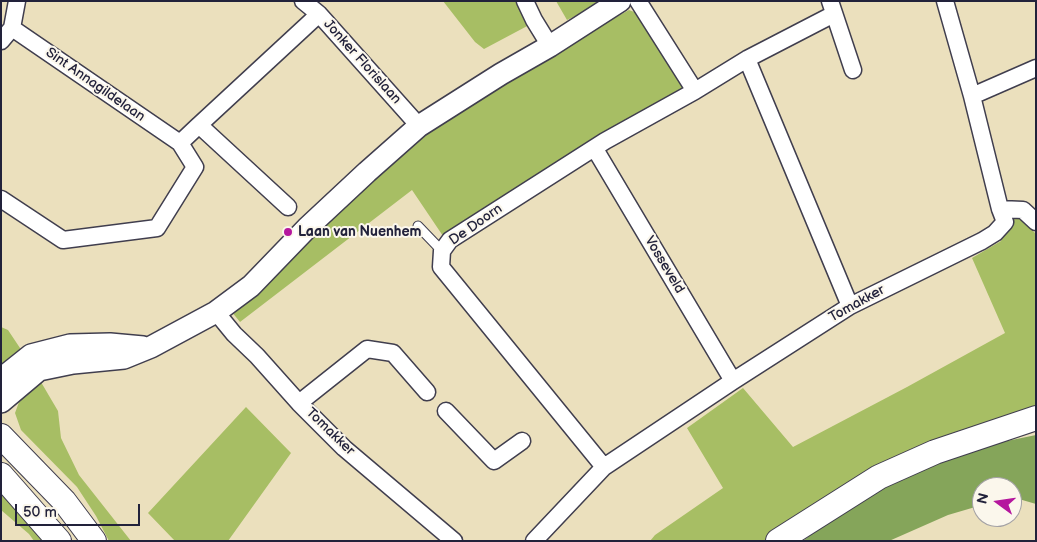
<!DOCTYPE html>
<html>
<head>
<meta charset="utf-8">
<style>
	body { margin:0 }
	#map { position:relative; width:1037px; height:542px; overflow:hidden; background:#ebe0bd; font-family:"Balsamiq Sans",sans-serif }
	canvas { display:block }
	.frame { position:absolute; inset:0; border:2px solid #22223b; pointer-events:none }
	.north { position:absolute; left:972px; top:477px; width:50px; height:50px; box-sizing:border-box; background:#fbf7ec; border:1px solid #a4a2a5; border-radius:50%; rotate:284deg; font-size:14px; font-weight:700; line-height:20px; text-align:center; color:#22223b }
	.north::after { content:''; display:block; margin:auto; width:18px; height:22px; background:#b5179e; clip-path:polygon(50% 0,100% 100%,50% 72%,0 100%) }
	.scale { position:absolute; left:15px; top:504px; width:125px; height:22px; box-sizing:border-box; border:2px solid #22223b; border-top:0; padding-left:6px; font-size:15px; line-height:18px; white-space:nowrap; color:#22223b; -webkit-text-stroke:4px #fbf7ec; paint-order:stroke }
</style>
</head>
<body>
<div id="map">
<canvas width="1037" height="542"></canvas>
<div class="frame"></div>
<div class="north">N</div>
<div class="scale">50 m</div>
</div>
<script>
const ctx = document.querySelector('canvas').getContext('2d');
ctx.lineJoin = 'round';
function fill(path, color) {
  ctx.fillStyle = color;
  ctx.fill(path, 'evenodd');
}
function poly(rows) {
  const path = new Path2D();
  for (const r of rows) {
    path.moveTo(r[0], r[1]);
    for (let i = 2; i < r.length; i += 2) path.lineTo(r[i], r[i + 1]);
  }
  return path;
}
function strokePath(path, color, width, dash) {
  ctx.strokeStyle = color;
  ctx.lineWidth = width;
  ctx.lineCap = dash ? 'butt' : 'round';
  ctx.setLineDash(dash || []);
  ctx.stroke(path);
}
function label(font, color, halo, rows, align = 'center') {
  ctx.font = font + ' "Balsamiq Sans",sans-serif';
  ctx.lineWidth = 4;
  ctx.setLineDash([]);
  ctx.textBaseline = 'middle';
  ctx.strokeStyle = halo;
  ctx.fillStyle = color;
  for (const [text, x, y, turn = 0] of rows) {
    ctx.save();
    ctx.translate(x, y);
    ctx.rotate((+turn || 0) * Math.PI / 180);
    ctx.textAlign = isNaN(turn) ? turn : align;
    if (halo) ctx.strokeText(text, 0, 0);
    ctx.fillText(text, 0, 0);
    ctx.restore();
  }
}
const green = poly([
	[443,1,521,1,531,24,484,49,475,42],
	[556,1,606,1,567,20],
	[629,10,642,15,689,86,443,236,412,190,240,322,231,311,414,135,499,82],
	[1019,217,1036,234,1036,412,965,430,898,455,819,501,765,541,650,541,655,535,723,488,687,428,743,388,793,447,907,387,1005,333,972,258,1001,241,1010,221],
	[1,327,8,330,22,351,1,369],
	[38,377,58,411,61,438,79,475,131,541,109,541,96,516,77,487,21,430,15,413,22,394],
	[246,407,291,453,228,541,175,541,148,513],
	[1,491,46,541,34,541,29,534,1,510]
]);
const forest = poly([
	[1036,435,1036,504,1012,497,1012,487,982,487,982,505,948,515,889,541,803,541,832,518,909,474,973,448]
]);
const service = poly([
	[418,226,442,251]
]);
const minor = poly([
	[17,1,12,28,180,143,199,125,288,207],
	[303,1,319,14,419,126],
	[525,1,534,20,550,46],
	[638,1,695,91],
	[830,1,853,70],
	[1,41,12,28],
	[747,59,850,306],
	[972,96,1036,68],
	[199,125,319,14],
	[595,149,733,381],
	[1,199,63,240,157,228,195,167,180,143],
	[1000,209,1023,210,1036,222],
	[216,312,234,334,257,356,299,403,344,448,454,541],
	[299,403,367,349,393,353,427,392],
	[446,411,494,461,522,441],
	[604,467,441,267,442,251,450,240,605,141,695,91,747,59,834,14],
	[534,541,604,467,733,381,850,306,982,241,995,233,1005,222,1000,209,972,96,945,1]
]);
const tertiary = poly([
	[1,379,31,355,70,345,110,344,143,347],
	[1,402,39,370,73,363,124,358,151,347,216,312,251,286,307,228,367,172,419,126,501,74,550,46,620,1]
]);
const secondary = poly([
	[1,436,64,501,94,541],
	[1,475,59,541],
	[778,541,879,477,935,452,1036,418]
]);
const markers = [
	[288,232,5,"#b5179e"]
];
const streetNames = [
	["Jonker Florislaan",362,62,48],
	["Sint Annagildelaan",95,85,35],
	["De Doorn",476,225,-35],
	["Vosseveld",664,265,59],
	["Tomakker",857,304,-29],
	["Tomakker",330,432,44]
];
const poiNames = [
	["Laan van Nuenhem",298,232]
];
fill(green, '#a7be64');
fill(forest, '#85a55a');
strokePath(service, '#403e4e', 11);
strokePath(minor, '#403e4e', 19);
strokePath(tertiary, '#403e4e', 24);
strokePath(secondary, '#403e4e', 26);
strokePath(service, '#fff', 9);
strokePath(minor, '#fff', 16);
strokePath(tertiary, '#fff', 21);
strokePath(secondary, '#fff', 24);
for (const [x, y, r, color] of markers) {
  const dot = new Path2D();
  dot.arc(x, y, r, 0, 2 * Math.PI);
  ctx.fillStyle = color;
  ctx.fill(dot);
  strokePath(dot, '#fbf7ec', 2);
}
label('14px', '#22223b', '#fbf7ec', streetNames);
label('bold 14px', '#22223b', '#fbf7ec', poiNames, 'left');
</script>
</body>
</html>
